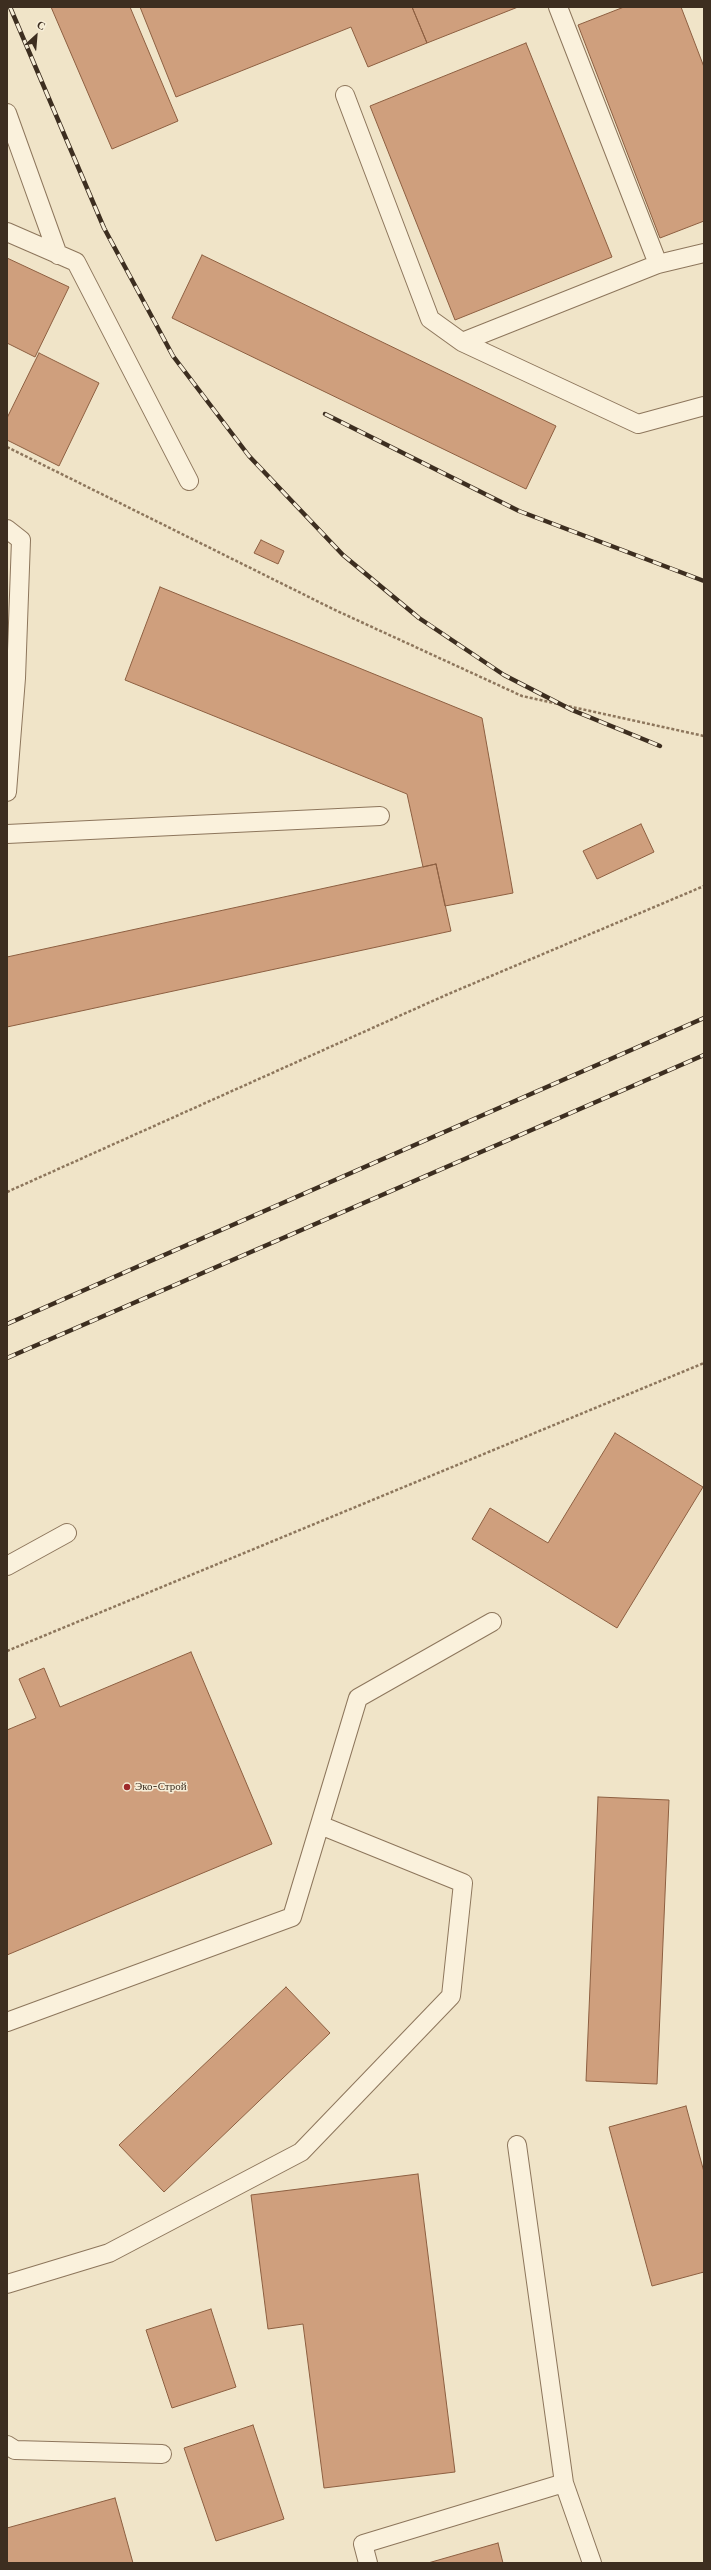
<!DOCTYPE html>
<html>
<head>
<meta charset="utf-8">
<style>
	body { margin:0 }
	#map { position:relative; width:711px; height:2570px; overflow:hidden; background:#f0e4c8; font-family:"Libre Baskerville",serif }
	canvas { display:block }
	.frame { position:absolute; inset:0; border:8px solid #3d2e20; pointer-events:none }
	.north { position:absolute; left:16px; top:16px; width:40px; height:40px; -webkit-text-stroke:3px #f7eed8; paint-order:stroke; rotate:26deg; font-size:11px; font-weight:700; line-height:16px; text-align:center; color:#3d2e20 }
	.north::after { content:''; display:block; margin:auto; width:14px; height:18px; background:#3d2e20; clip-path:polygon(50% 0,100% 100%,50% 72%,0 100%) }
</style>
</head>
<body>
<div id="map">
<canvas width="711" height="2570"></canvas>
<div class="frame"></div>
<div class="north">С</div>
</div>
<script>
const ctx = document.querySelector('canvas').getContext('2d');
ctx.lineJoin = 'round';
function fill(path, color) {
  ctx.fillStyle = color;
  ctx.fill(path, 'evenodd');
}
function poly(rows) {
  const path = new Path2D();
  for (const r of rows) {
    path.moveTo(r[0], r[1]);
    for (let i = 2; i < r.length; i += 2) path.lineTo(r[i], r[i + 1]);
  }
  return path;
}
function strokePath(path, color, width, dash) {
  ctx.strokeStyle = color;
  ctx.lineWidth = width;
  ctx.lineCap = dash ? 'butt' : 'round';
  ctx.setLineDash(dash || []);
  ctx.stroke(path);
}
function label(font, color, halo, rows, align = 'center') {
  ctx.font = font + ' "Libre Baskerville",serif';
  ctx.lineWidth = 3;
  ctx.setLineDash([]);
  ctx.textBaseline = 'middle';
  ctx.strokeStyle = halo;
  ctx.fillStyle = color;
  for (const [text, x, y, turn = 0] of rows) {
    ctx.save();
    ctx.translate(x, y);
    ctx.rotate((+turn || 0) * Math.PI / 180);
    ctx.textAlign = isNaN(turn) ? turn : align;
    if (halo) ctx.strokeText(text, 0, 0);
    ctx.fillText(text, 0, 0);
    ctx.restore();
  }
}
const building = poly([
	[51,7,130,7,178,121,112,149,51,7],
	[140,7,412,7,427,43,368,67,351,27,176,97,140,7],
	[412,7,518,7,427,43,412,7],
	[624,7,681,7,704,67,704,221,660,238,578,25,624,7],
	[526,43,612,257,455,320,370,106,526,43],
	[202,255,556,426,526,489,172,318,202,255],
	[7,258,69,287,35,357,7,343,7,258],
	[39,353,99,383,59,466,7,440,7,418,39,353],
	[261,540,284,551,278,564,254,553,261,540],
	[160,587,482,718,513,893,445,906,436,864,423,867,407,794,125,680,160,587],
	[641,824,654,852,597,879,583,851,641,824],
	[436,864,451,931,7,1027,7,957,436,864],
	[615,1433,703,1487,617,1628,472,1539,490,1508,548,1543,615,1433],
	[191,1652,272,1844,7,1955,7,1730,36,1718,19,1679,44,1668,60,1707,191,1652],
	[598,1797,669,1800,657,2084,586,2081,598,1797],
	[286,1987,330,2033,164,2192,119,2145,286,1987],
	[686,2106,704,2172,704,2272,652,2286,609,2127,686,2106],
	[418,2174,455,2472,324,2488,303,2324,268,2329,251,2195,418,2174],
	[211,2309,236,2387,172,2408,146,2330,211,2309],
	[253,2425,284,2519,216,2541,184,2448,253,2425],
	[115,2498,133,2563,7,2563,7,2528,115,2498],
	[498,2543,503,2563,428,2563,498,2543]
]);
const path = poly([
	[7,447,335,610,522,696,704,736],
	[7,1192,446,995,704,886],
	[7,1651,704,1363]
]);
const service = poly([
	[558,7,658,264],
	[345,95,430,319,462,342,658,264,704,253],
	[7,113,58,255],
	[7,232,76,262,189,481],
	[462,342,638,424,704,406],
	[7,529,21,540,16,678,7,792],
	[7,834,380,816],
	[7,1566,67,1533],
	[7,2022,292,1917,358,1698,492,1622],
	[517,2145,564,2483,592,2563],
	[7,2284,109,2253,301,2152,451,1996,463,1883,320,1825],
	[7,2445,15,2450,162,2454],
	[368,2563,363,2544,564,2483]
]);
const rail = poly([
	[10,7,104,228,173,356,249,456,343,555,419,618,504,675,572,710,660,746],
	[325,414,519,511,704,581],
	[7,1324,704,1018],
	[7,1358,704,1055]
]);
const markers = [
	[127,1787,4,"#9e2a2b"]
];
const poiNames = [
	["Эко-Строй",135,1787]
];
fill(building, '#cf9f7d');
strokePath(building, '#8d5f41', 1);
strokePath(service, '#8d765c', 20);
strokePath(path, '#8d765c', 2.5, [3, 2]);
strokePath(service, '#faf1dc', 18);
strokePath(rail, '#3d2e20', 4.5);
strokePath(rail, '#f7eed8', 3, [9]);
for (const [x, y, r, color] of markers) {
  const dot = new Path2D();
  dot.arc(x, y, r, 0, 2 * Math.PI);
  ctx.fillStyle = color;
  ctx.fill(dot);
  strokePath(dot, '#f7eed8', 1.5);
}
label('11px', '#3d2e20', '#f7eed8', poiNames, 'left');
</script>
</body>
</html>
